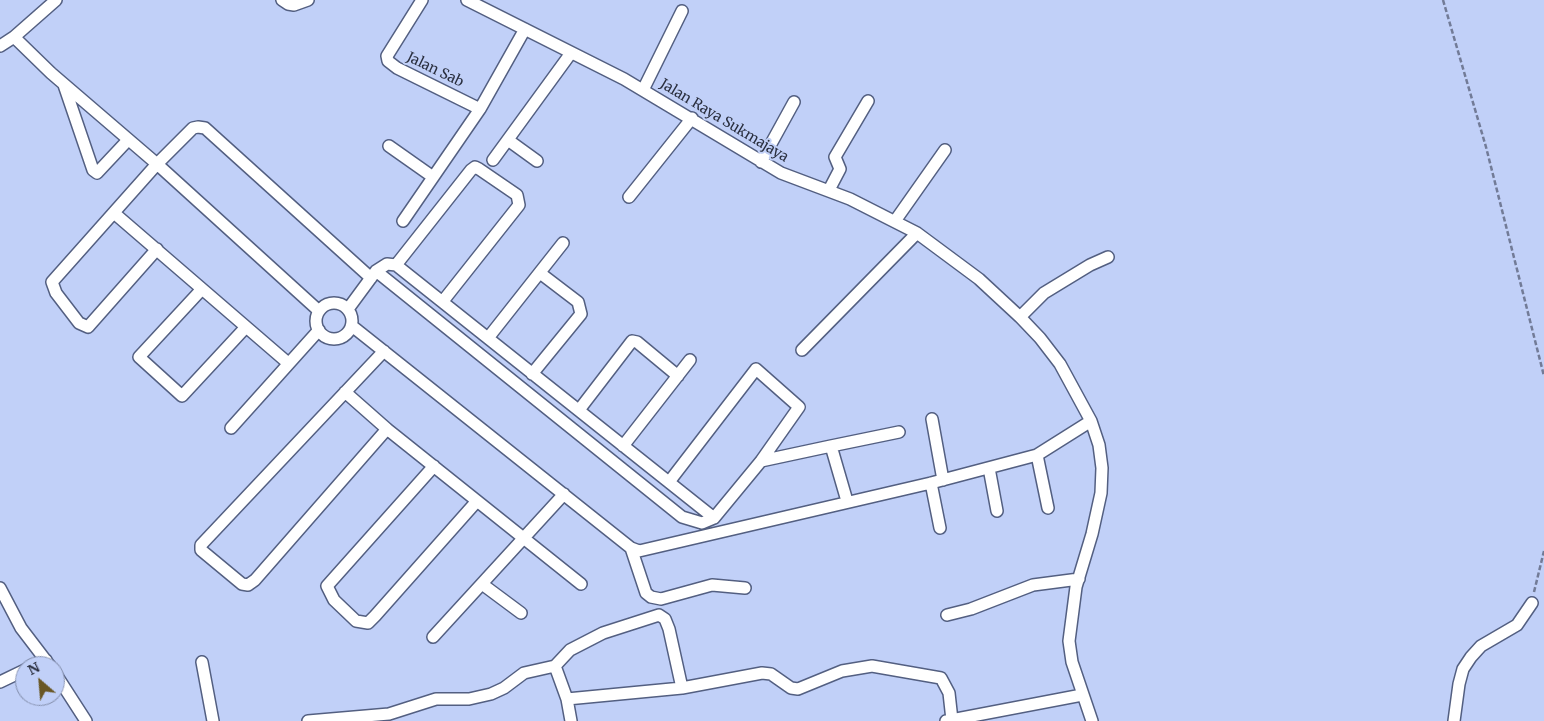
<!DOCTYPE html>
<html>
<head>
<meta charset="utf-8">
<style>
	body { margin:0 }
	#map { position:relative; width:1544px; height:721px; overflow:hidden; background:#c1d0f8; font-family:Merriweather,serif }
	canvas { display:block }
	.north { position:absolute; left:15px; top:656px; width:50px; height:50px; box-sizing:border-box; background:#c1d0f8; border:1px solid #8590ae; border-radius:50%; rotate:333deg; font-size:14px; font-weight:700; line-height:20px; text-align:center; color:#2a2f3f }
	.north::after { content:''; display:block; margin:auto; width:18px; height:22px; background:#695725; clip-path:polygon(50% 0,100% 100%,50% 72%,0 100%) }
</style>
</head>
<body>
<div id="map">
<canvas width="1544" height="721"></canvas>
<div class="north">N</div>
</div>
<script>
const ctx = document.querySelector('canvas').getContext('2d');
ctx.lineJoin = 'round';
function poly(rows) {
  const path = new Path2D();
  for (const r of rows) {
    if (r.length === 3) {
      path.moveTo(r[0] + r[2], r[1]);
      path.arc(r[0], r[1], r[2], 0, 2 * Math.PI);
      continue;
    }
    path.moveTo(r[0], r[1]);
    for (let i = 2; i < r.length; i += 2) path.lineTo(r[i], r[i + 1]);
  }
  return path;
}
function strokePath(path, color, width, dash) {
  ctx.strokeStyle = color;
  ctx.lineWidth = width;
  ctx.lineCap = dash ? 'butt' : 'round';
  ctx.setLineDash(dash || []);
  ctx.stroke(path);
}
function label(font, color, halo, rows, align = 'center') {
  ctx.font = font + ' Merriweather,serif';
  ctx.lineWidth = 4;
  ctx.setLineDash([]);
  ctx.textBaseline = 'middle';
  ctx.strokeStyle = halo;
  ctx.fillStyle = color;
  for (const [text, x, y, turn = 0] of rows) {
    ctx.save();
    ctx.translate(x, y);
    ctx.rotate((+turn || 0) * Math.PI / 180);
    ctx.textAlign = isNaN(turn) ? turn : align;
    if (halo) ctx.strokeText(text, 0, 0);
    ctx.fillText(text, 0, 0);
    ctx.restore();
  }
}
const path = poly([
	[1443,0,1486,147,1544,376],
	[1534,592,1544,551]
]);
const street = poly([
	[282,0,288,4,294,5,308,0],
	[422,0,387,56,388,61,397,68,480,109],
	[467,0,624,79,781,173,850,199,917,233,979,279,1020,317,1040,338,1060,364,1091,421,1099,445,1102,468,1101,493,1092,534,1076,587,1069,641,1072,662,1092,721],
	[14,37,51,73,157,164,319,311],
	[0,46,14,37,56,0],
	[64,85,93,170,97,173,128,140],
	[643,90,682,11],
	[508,140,537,161],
	[389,146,433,177],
	[493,160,571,53],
	[761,162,794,102],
	[829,190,840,169,835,157,868,101],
	[629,197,692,118],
	[114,213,288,363],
	[403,221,480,109,525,29],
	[895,221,945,150],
	[157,249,88,327,79,323,56,293,52,282,157,164,193,128,198,127,205,128,371,278],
	[396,265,471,170,475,167,479,169,517,195,519,205,443,301],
	[376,271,682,517,702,523,714,518,761,461,799,407,756,369,669,482],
	[202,289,139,357,182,396,246,327],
	[334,321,18],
	[348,309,376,271,387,264,396,265,714,518],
	[1020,317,1044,293,1090,265,1108,257],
	[352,326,631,548,639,551,931,483,1037,455,1091,421],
	[488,338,563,243],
	[802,350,917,233],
	[384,351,201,545,201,550,242,584,248,585,255,580,387,429],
	[532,374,581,314,578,302,540,273],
	[345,392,387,429,581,584],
	[579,410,632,341,637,342,678,376],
	[932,419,943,480],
	[231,428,319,330],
	[623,446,690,360],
	[831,446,899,432],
	[1037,455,1048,508],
	[761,461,831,446,847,501],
	[434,466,327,586,334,600,356,621,368,623,375,616,477,501],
	[989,468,997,511],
	[931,483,940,528],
	[631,548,646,593,651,597,661,599,712,585,745,588],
	[482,584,521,613],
	[0,588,21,628,50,666],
	[947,615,971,609,1033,585,1079,579],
	[433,637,564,494],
	[202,662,213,721],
	[32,666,46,660],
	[55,673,86,721],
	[0,682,25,670],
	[567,699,555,666,570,650,603,633,659,615,665,619,669,629,682,688],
	[308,721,389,714,436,699,469,699,491,694,504,688,524,673,555,666],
	[571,721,567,699,682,688,762,673,771,674,791,688,798,689,842,671,872,666,941,678,949,693,952,720],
	[946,721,1082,695],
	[1454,721,1459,684,1463,669,1471,657,1481,646,1517,625,1532,603]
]);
const streetNames = [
	["Jalan Sab",435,70,26],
	["Jalan Raya Sukmajaya",724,121,31]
];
strokePath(street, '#535f81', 14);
strokePath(path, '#727b97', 2.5, [5, 2.5]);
strokePath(street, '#fff', 11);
label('14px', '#2a2f3f', '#c1d0f8', streetNames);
</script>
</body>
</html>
